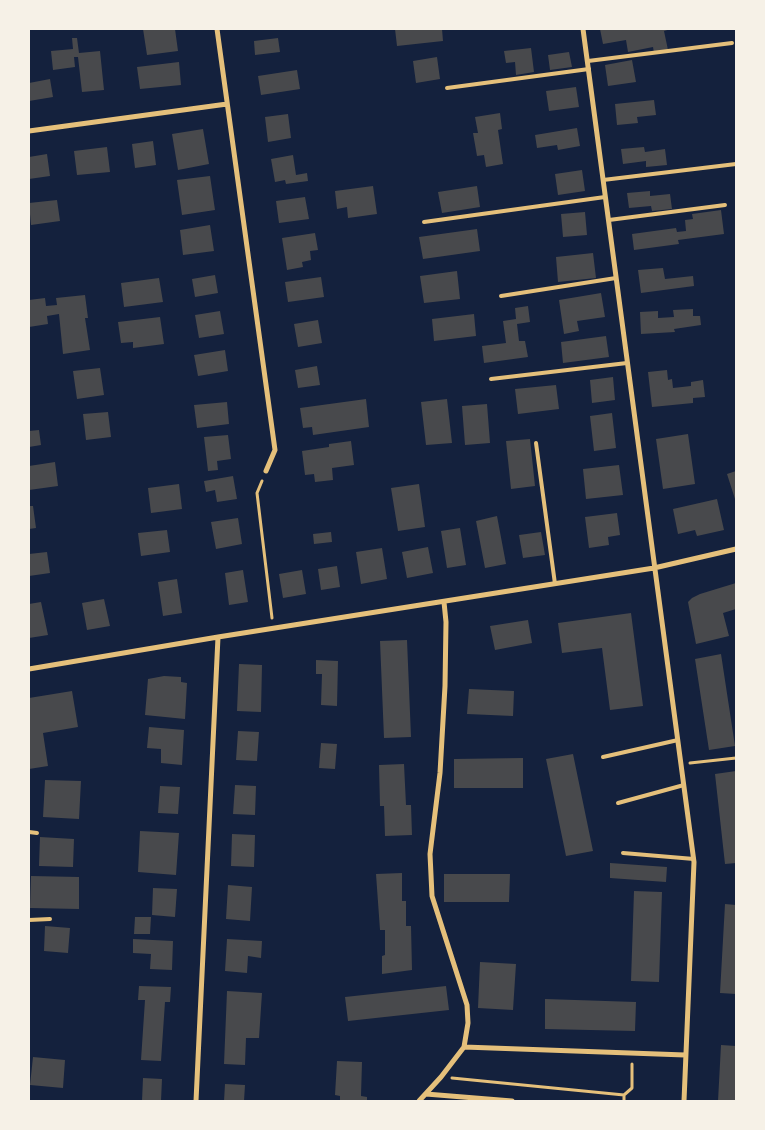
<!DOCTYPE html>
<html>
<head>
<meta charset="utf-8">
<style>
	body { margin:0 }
	#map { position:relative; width:765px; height:1130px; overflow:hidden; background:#14213d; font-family:"Roboto Condensed",sans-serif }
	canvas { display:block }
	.frame { position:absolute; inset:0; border:30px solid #f6f1e7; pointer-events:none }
</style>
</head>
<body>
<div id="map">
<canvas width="765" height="1130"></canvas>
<div class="frame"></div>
</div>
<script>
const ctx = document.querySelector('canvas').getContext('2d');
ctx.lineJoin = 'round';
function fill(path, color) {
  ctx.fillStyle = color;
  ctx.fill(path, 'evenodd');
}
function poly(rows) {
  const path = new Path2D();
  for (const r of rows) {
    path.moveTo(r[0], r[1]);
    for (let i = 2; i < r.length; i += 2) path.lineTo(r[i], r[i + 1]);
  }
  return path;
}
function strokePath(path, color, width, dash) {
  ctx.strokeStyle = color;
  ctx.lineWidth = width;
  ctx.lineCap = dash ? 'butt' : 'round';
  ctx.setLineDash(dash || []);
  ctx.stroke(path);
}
const building = poly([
	[143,29,175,29,178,51,147,55],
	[395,29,442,29,443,41,397,46],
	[600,29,671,29,664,31,668,50,654,53,653,47,628,52,626,40,603,44],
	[72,38,77,38,79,53,100,51,104,90,82,92,78,57,74,57,75,67,53,70,51,51,73,49],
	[278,38,280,52,255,55,254,41],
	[531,48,534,72,516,75,515,62,506,63,504,51],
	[569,52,572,67,550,70,548,55],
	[437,57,440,79,416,83,413,61],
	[632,60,636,82,608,86,605,65],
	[179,62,181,85,140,89,137,67],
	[297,70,300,89,261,95,258,76],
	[50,79,53,97,29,101,29,83],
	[576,87,579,107,549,111,546,91],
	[654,100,656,115,637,117,638,123,617,125,615,104],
	[500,113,502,129,498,130,503,164,486,167,484,155,477,156,473,133,478,133,475,117],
	[288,114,291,138,268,142,265,117],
	[577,128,580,146,558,150,557,145,537,148,535,135],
	[203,129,209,164,178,170,172,134],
	[153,141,156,165,135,168,132,144],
	[107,147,110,172,77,175,74,151],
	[644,147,645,152,665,149,667,165,646,167,646,161,623,164,621,149],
	[47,154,50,176,29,179,29,157],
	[293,155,296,175,307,173,308,181,286,184,285,180,275,182,271,159],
	[582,170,585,191,558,195,555,174],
	[210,176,215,210,182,215,177,180],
	[373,186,377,214,348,218,347,207,337,209,335,191],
	[477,186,480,207,442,213,438,192],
	[650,191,650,196,670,194,672,209,652,211,651,206,629,208,627,193],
	[305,197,309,219,279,223,276,201],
	[57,200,60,221,31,225,29,203],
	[721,210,724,234,678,240,679,244,634,250,632,234,676,228,677,232,686,231,685,220,693,219,692,214],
	[585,212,587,235,563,237,561,214],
	[210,225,214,251,183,255,180,230],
	[477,229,480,251,423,259,419,237],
	[315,233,318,250,310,251,311,260,302,262,303,267,287,270,282,238],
	[593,253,596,278,558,282,556,257],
	[663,268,665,279,693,276,694,286,641,293,638,270],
	[457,271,460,299,424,303,420,276],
	[215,275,218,293,195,297,192,279],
	[321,277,324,297,288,302,285,282],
	[159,278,163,302,124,307,121,283],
	[601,293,605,317,577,321,579,331,564,334,559,300],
	[85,295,88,318,85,318,90,350,63,354,59,314,47,316,48,324,29,327,29,300,45,298,46,306,57,305,56,298],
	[528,306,530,322,517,324,519,341,525,341,528,357,484,363,482,346,506,343,503,321,516,319,515,308],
	[693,309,693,316,700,316,701,325,674,329,675,332,641,334,640,312,658,311,658,318,674,317,673,310],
	[220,311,224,334,199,338,195,315],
	[474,314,476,336,434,341,432,319],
	[160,317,164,344,133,348,133,342,121,343,118,322],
	[318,320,322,343,298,347,294,324],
	[606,336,609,357,563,363,561,342],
	[225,350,228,371,198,376,194,355],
	[317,366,320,385,298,388,295,370],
	[100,368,104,395,77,399,73,371],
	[667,370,668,380,672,379,673,388,691,386,691,382,703,380,705,397,693,398,693,403,652,407,648,372],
	[613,377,615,400,592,403,590,380],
	[556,385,559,409,518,414,515,389],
	[366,399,369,427,313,435,312,427,303,428,300,408],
	[447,399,452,443,426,445,421,402],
	[227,402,229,424,197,428,194,405],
	[487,404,490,443,465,445,462,406],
	[108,412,111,437,86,440,83,414],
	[612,413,616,448,594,451,590,416],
	[39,430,41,445,29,447,29,431],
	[688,434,695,484,663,489,656,439],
	[228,435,231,459,217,461,218,470,208,471,204,437],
	[530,439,535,486,511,489,506,441],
	[351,441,354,465,332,468,333,480,315,482,314,474,305,475,302,451,329,447,329,444],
	[55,462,58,486,29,490,29,466],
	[619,465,623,495,586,499,583,469],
	[736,471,736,499,735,499,727,474],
	[233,476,237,499,217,502,215,490,206,492,204,481],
	[179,484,182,509,151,513,148,488],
	[419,484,425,527,398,531,391,488],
	[717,499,724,530,697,536,695,530,678,534,673,509],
	[29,506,33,506,36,528,29,529],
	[617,513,620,535,608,537,609,545,589,548,585,517],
	[497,516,506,564,485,568,476,521],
	[238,518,242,544,216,549,211,522],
	[460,528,466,565,447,568,441,531],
	[167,530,170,552,141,556,138,533],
	[331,532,332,542,314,544,313,534],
	[541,532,545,555,523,558,519,535],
	[428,547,433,573,407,578,402,552],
	[382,548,387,579,361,584,356,552],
	[47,552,50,573,29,576,29,554],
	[337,566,340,587,321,590,318,569],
	[243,570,248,602,229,605,225,573],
	[302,570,306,594,283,598,279,574],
	[177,579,182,613,163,616,158,582],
	[736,583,736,609,723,613,729,636,696,644,688,602,692,598,700,594],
	[104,599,110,626,87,630,82,603],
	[41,602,48,635,29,638,29,604],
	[631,613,643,706,610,710,602,648,562,653,558,623],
	[528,620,532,643,495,650,490,626],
	[407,640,411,737,384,738,380,641],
	[721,654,735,746,709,750,695,659],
	[316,660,338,661,337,706,321,705,322,674,316,674],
	[239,664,262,665,261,712,237,711],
	[164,676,181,677,181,682,187,683,185,719,145,715,148,679],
	[469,689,514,691,513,716,467,714],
	[72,691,78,727,43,733,48,766,29,769,29,698],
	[149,727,184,730,182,765,161,763,161,749,147,748],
	[238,731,259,732,257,761,236,760],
	[321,743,337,744,335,769,319,768],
	[573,754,593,851,566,856,546,759],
	[523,758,523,788,454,788,454,759],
	[404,764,406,805,411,805,412,835,385,836,384,806,380,806,379,765],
	[736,771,736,863,725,864,715,774],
	[45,780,81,781,79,819,43,817],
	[235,785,256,786,255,815,233,814],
	[160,786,180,787,178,814,158,813],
	[140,831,179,833,176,875,138,872],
	[232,834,255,835,254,867,231,866],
	[40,837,74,839,73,867,39,866],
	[610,863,667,867,666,882,610,878],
	[402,873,402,901,406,901,406,926,411,926,412,970,382,974,382,956,385,955,385,930,380,930,376,874],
	[444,874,510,874,509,902,444,902],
	[31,876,79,877,79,909,30,908],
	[228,885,252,887,250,921,226,919],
	[153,888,177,889,175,917,152,915],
	[634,891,662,892,659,982,631,981],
	[725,904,736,905,736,994,720,993],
	[135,917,151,917,150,934,134,934],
	[45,926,70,928,68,953,44,951],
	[133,939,173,941,172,970,150,969,151,954,133,953],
	[227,939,262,941,261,958,248,956,247,973,225,971],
	[480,962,516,964,513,1010,478,1008],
	[139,986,171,987,170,1002,165,1002,161,1061,141,1060,145,1000,138,1000],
	[446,986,449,1010,348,1021,345,997],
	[227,991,262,993,259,1038,246,1038,245,1065,224,1064],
	[545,999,636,1002,635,1031,545,1029],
	[721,1045,736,1046,736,1101,718,1101],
	[33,1057,65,1060,63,1088,30,1085],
	[337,1061,362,1062,361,1096,367,1097,367,1101,340,1101,340,1096,335,1095],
	[143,1078,162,1079,161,1101,142,1101],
	[225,1084,245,1085,244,1101,224,1101]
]);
const path = poly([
	[262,481,257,493,272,618],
	[690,763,736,758],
	[452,1078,624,1095],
	[624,1101,624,1095,632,1088,632,1064]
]);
const service = poly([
	[588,61,732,43],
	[447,88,589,69],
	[603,180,736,164],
	[609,220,725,205],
	[424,222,605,197],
	[501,296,616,278],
	[491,379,627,363],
	[536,443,555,584],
	[603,757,678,740],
	[618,803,684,785],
	[29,832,37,833],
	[623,853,694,859],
	[29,920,50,919]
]);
const minor = poly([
	[217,29,275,450,266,471],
	[583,29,694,862,684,1101],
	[29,131,227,104],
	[29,669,218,637,654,568,736,549],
	[464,1047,685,1055],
	[426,1094,512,1101],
	[196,1101,218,637],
	[419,1101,441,1077,464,1047,468,1023,467,1005,432,896,430,854,440,773,445,686,446,622,444,602]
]);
fill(building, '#48494c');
strokePath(path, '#e5c07b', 3);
strokePath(service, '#e5c07b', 4);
strokePath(minor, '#e5c07b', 5);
</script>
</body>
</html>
